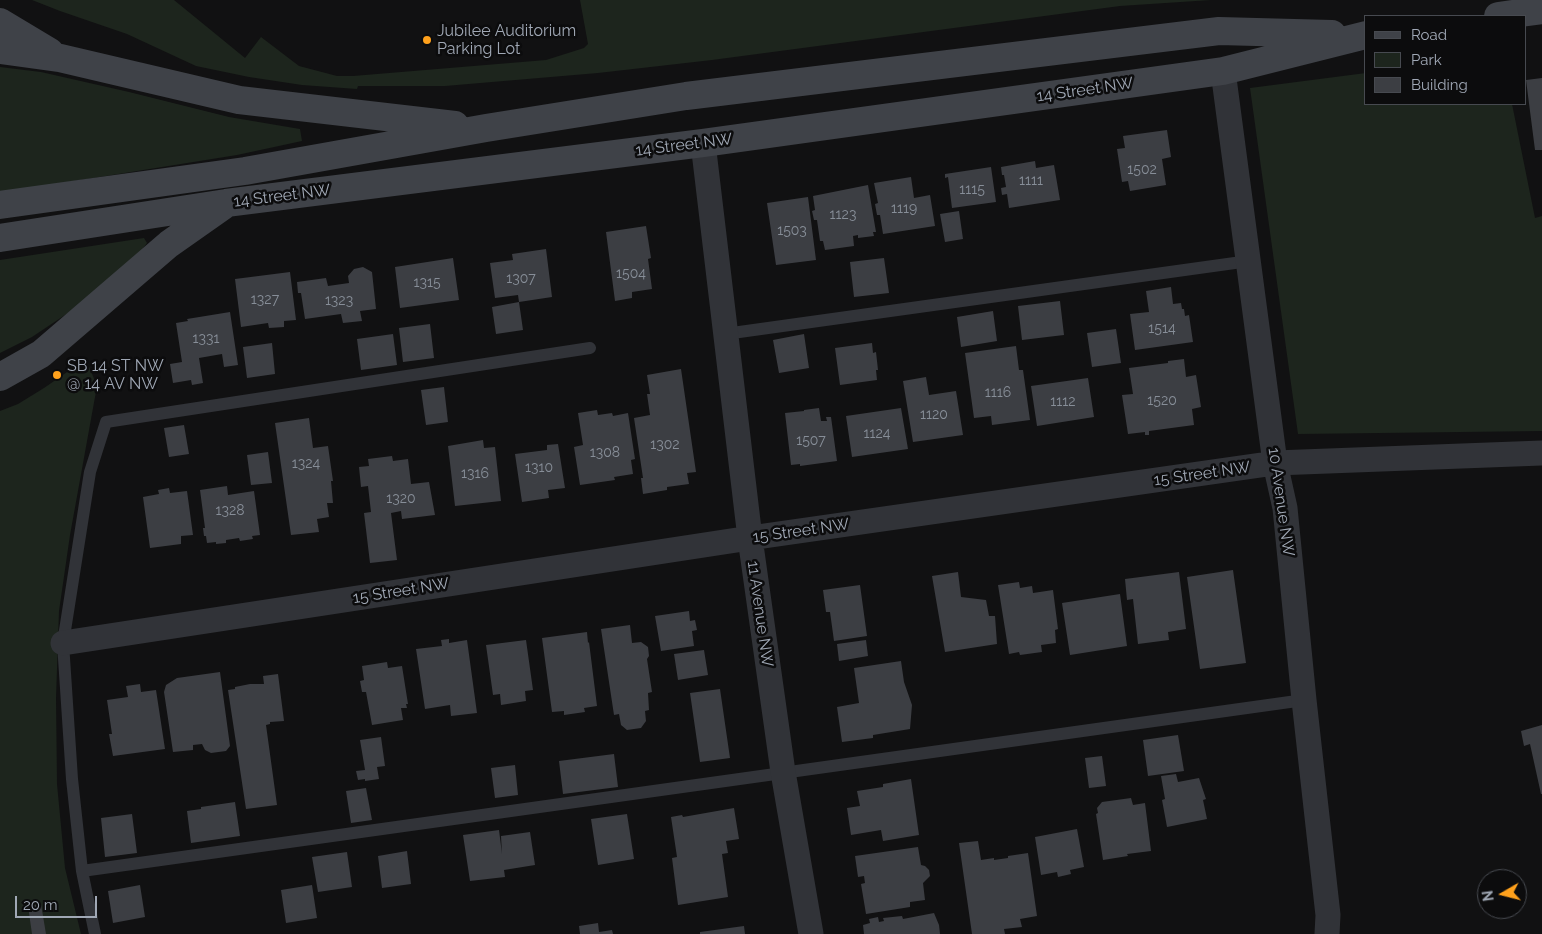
<!DOCTYPE html>
<html>
<head>
<meta charset="utf-8">
<style>
	body { margin:0 }
	#map { position:relative; width:1542px; height:934px; overflow:hidden; background:#111112; font-family:Raleway,sans-serif }
	canvas { display:block }
	.legend { position:absolute; left:1364px; top:15px; width:162px; height:90px; box-sizing:border-box; background:#0c0c0d; border:1px solid #474a50; margin:0; padding:6px 9px; list-style:none; font-size:15px; color:#a0a8b5 }
	.legend li { display:flex; align-items:center; gap:10px; height:25px }
	.legend b { width:25px; border:1px solid #474a50 }
	.north { position:absolute; left:1477px; top:869px; width:50px; height:50px; box-sizing:border-box; background:#0c0c0d; border:1px solid #474a50; border-radius:50%; rotate:262deg; font-size:14px; font-weight:700; line-height:20px; text-align:center; color:#a0a8b5 }
	.north::after { content:''; display:block; margin:auto; width:18px; height:22px; background:#ffa11c; clip-path:polygon(50% 0,100% 100%,50% 72%,0 100%) }
	.scale { position:absolute; left:15px; top:896px; width:82px; height:22px; box-sizing:border-box; border:2px solid #a0a8b5; border-top:0; padding-left:6px; font-size:15px; line-height:18px; white-space:nowrap; color:#a0a8b5; -webkit-text-stroke:4px #0c0c0d; paint-order:stroke }
</style>
</head>
<body>
<div id="map">
<canvas width="1542" height="934"></canvas>
<ul class="legend">
<li><b style="height:6px;background:#3f4248"></b>Road</li>
<li><b style="height:14px;background:#1d251d"></b>Park</li>
<li><b style="height:14px;background:#3c3e43"></b>Building</li>
</ul>
<div class="north">N</div>
<div class="scale">20 m</div>
</div>
<script>
const ctx = document.querySelector('canvas').getContext('2d');
ctx.lineJoin = 'round';
function fill(path, color) {
  ctx.fillStyle = color;
  ctx.fill(path, 'evenodd');
}
function poly(rows) {
  const path = new Path2D();
  for (const r of rows) {
    path.moveTo(r[0], r[1]);
    for (let i = 2; i < r.length; i += 2) path.lineTo(r[i], r[i + 1]);
  }
  return path;
}
function strokePath(path, color, width, dash) {
  ctx.strokeStyle = color;
  ctx.lineWidth = width;
  ctx.lineCap = dash ? 'butt' : 'round';
  ctx.setLineDash(dash || []);
  ctx.stroke(path);
}
function label(font, color, halo, rows, align = 'center') {
  ctx.font = font + ' Raleway,sans-serif';
  ctx.lineWidth = 5;
  ctx.setLineDash([]);
  ctx.textBaseline = 'middle';
  ctx.strokeStyle = halo;
  ctx.fillStyle = color;
  for (const [text, x, y, turn = 0] of rows) {
    ctx.save();
    ctx.translate(x, y);
    ctx.rotate((+turn || 0) * Math.PI / 180);
    ctx.textAlign = isNaN(turn) ? turn : align;
    if (halo) ctx.strokeText(text, 0, 0);
    ctx.fillText(text, 0, 0);
    ctx.restore();
  }
}
const green = poly([
	[32,0,174,0,245,58,261,37,299,66,337,76,353,76,546,60,584,48,588,44,580,0,1211,0,1120,6,712,60,598,73,445,86,358,86,357,89,302,85,249,77,196,66,127,34,60,11],
	[0,67,41,72,129,92,229,117,300,129,302,141,237,155,0,193],
	[1366,73,1366,104,1512,104,1535,218,1542,216,1542,431,1298,434,1250,88],
	[144,238,147,243,140,252,80,305,32,337,0,353,0,260],
	[86,359,97,386,70,535,59,611,56,698,57,784,65,868,81,934,0,934,0,411,18,404,44,388]
]);
const building = poly([
	[1542,78,1542,150,1535,150,1526,80],
	[1167,130,1171,157,1162,159,1166,185,1130,191,1128,181,1122,182,1117,149,1125,148,1123,136],
	[1035,161,1036,168,1054,165,1060,200,1009,208,1007,194,1002,195,1001,188,1006,187,1004,175,1002,175,1001,167],
	[991,167,996,202,952,208,948,177,945,178,945,174],
	[911,177,914,198,930,195,935,226,883,234,880,215,877,215,875,204,878,203,874,183],
	[868,185,876,232,873,232,874,236,858,238,858,235,853,236,854,246,825,250,823,241,820,241,817,220,814,220,812,211,815,210,813,196],
	[808,197,816,260,776,265,767,203],
	[959,211,963,239,945,242,940,214],
	[646,226,651,258,648,259,652,289,632,292,632,298,615,301,606,232],
	[546,249,552,297,519,302,518,295,495,298,490,263,513,260,512,254],
	[453,258,459,300,400,308,395,267],
	[884,258,889,293,854,297,850,262],
	[363,267,372,272,376,309,360,311,362,321,343,323,341,314,305,319,301,293,298,293,297,282,326,278,328,286,349,283,348,276,354,269],
	[290,272,296,320,284,321,284,327,269,328,268,323,241,327,235,279],
	[1171,287,1173,304,1181,303,1182,309,1184,309,1185,316,1189,315,1193,342,1135,350,1130,314,1149,312,1146,291],
	[1060,301,1064,335,1022,340,1018,306],
	[519,302,523,330,496,334,492,307],
	[993,311,997,341,961,347,957,317],
	[230,312,238,365,224,367,222,354,199,358,203,383,192,385,191,380,173,383,170,364,182,362,176,323,188,321,187,319],
	[430,324,434,358,403,362,399,328],
	[1116,329,1121,363,1092,367,1087,333],
	[393,334,397,365,361,370,357,339],
	[804,334,809,368,779,373,773,340],
	[272,343,275,374,247,378,243,347],
	[872,343,873,353,876,352,878,370,876,370,877,380,840,385,835,348],
	[1016,346,1019,370,1023,370,1030,420,992,425,991,416,974,418,965,353],
	[1184,359,1186,377,1196,375,1201,407,1192,409,1194,425,1149,431,1149,435,1145,435,1145,432,1128,434,1122,395,1133,394,1129,368,1168,363,1168,361],
	[681,369,696,472,687,473,689,484,667,487,667,490,643,494,641,478,643,478,634,418,650,415,647,394,650,394,647,375],
	[926,377,929,395,956,391,963,435,913,442,903,381],
	[1088,378,1094,417,1037,426,1031,386],
	[444,387,448,422,426,425,421,390],
	[819,408,821,421,827,421,826,417,831,417,837,461,800,466,800,464,791,465,785,413,804,411,804,410],
	[901,408,908,449,852,457,846,416],
	[597,410,598,415,612,413,613,416,628,413,635,459,631,460,633,474,614,477,615,480,580,485,574,447,583,445,578,413],
	[309,418,313,448,328,446,333,481,331,481,333,503,327,503,329,517,317,519,319,532,291,535,275,423],
	[184,425,189,454,169,457,164,428],
	[483,440,484,448,495,447,501,501,455,506,448,446],
	[558,444,565,488,548,490,549,498,522,502,515,454,547,450,547,445],
	[268,452,272,483,251,485,247,455],
	[392,456,393,461,408,459,411,484,429,482,435,515,402,519,401,511,391,513,397,560,370,563,364,513,371,512,368,486,361,487,359,467,369,466,368,459],
	[227,486,228,495,254,491,260,535,252,536,253,539,240,541,239,538,226,540,226,543,216,544,216,542,207,543,206,536,204,536,203,528,205,528,200,490],
	[169,488,170,493,187,491,193,535,181,536,181,544,150,548,143,497,159,494,158,490],
	[1233,570,1246,663,1200,669,1187,577],
	[958,572,961,597,986,600,989,616,995,616,997,644,945,652,932,576],
	[1179,572,1186,629,1168,632,1169,640,1138,644,1133,599,1127,600,1125,579],
	[1019,582,1020,588,1032,586,1033,593,1053,590,1058,629,1055,630,1056,643,1041,645,1042,652,1020,655,1019,652,1009,654,998,585],
	[860,585,867,636,834,641,830,612,826,612,823,590],
	[1120,594,1127,646,1070,655,1062,603],
	[689,611,690,621,695,620,697,630,692,631,694,646,661,651,655,616],
	[630,625,632,643,641,642,648,647,649,656,647,659,652,692,648,693,649,710,645,711,646,721,641,728,627,730,621,725,619,714,614,715,601,629],
	[587,632,588,643,589,642,597,706,584,708,585,712,564,715,564,711,552,712,542,638],
	[449,639,449,643,467,640,477,713,451,716,450,705,425,709,416,649,442,646,441,640],
	[526,640,533,690,525,691,526,701,501,705,500,694,493,695,486,645],
	[866,640,868,656,839,661,837,644],
	[704,650,708,675,678,680,674,654],
	[901,661,904,682,912,705,910,729,873,735,873,738,842,742,837,707,859,703,854,668],
	[387,662,388,668,402,666,408,704,406,704,407,708,401,708,403,720,372,725,366,692,362,692,360,681,364,680,362,666],
	[220,672,230,746,226,751,211,753,205,750,202,744,193,745,193,750,173,752,164,692,166,685,177,678],
	[278,674,284,721,270,722,270,724,266,725,277,805,246,809,228,690,235,689,235,687,250,684,264,684,263,676],
	[140,684,141,692,156,690,165,749,113,756,109,734,112,734,107,700,128,697,126,686],
	[720,689,730,758,700,762,690,693],
	[1542,725,1542,794,1541,794,1530,744,1524,746,1521,731],
	[1178,735,1184,771,1148,776,1143,740],
	[381,737,385,766,377,767,379,779,365,781,365,779,358,780,356,771,365,770,360,740],
	[614,754,618,787,563,794,559,761],
	[1102,756,1106,786,1089,788,1085,758],
	[515,765,518,795,495,798,491,768],
	[1176,774,1178,782,1199,778,1206,799,1203,800,1207,819,1167,827,1162,800,1165,799,1161,776],
	[911,779,919,835,883,841,881,830,851,835,847,808,860,806,857,791,883,787,883,784],
	[366,788,372,820,351,823,346,791],
	[1131,798,1133,805,1145,803,1151,851,1127,854,1128,856,1103,860,1096,814,1098,813,1097,808,1102,802],
	[235,802,240,836,191,843,187,811,201,809,201,807],
	[734,808,739,839,726,841,728,853,722,854,728,897,678,905,672,858,677,857,671,817,682,815,683,817],
	[132,814,137,853,105,857,101,818],
	[627,814,634,859,598,865,591,819],
	[1077,829,1084,867,1070,870,1071,874,1058,877,1057,872,1041,875,1035,837],
	[499,830,502,854,501,836,530,832,535,865,504,870,505,877,470,881,463,835],
	[978,841,981,860,994,858,994,860,1008,858,1008,856,1028,853,1037,916,1020,919,1022,927,1004,929,1005,934,972,934,959,843],
	[918,847,921,865,925,866,929,870,930,876,923,883,925,900,910,902,910,907,866,914,861,884,865,883,864,876,858,877,855,856],
	[407,851,411,884,382,888,378,856],
	[347,852,352,887,318,892,312,857],
	[140,885,145,917,113,923,108,891],
	[312,885,317,918,286,923,281,890],
	[41,904,46,934,32,934,28,906],
	[934,913,939,925,940,934,864,934,863,925,870,923,869,919,878,917,879,922,884,921,883,918,902,916,903,919],
	[598,923,599,932,612,930,613,934,580,934,579,926],
	[744,926,745,934,700,934,700,932]
]);
const service = poly([
	[725,334,1249,261],
	[82,871,1304,700],
	[95,934,82,871,72,779,63,643,90,472,106,422,590,348]
]);
const minor = poly([
	[1223,71,1275,463,1285,508,1304,700,1328,915,1327,934],
	[703,143,750,538,783,772,811,934],
	[63,643,750,538,1275,463,1542,453]
]);
const secondary = poly([
	[1498,16,1542,10],
	[0,22,50,52],
	[0,50,60,58,239,100,455,125],
	[0,205,245,171,486,128,686,96,1219,31,1332,34],
	[0,238,226,203,703,143,1223,71,1366,35],
	[0,377,41,354,169,244,223,206]
]);
const markers = [
	[427,40,5,"#ffa11c"],
	[57,375,5,"#ffa11c"]
];
const numberNames = [
	["1502",1142,170],
	["1111",1031,181],
	["1115",972,190],
	["1119",904,209],
	["1123",843,215],
	["1503",792,231],
	["1504",631,274],
	["1307",521,279],
	["1315",427,283],
	["1327",265,300],
	["1323",339,301],
	["1514",1162,329],
	["1331",206,339],
	["1116",998,393],
	["1520",1162,401],
	["1112",1063,402],
	["1120",934,415],
	["1124",877,434],
	["1507",811,441],
	["1302",665,445],
	["1308",605,453],
	["1324",306,464],
	["1310",539,468],
	["1316",475,474],
	["1320",401,499],
	["1328",230,511]
];
const poiNames = [
	["Jubilee Auditorium",437,31],
	["Parking Lot",437,49],
	["SB 14 ST NW",67,366],
	["@ 14 AV NW",67,384]
];
const streetNames = [
	["14 Street NW",1085,90,-8],
	["14 Street NW",684,145,-7],
	["14 Street NW",282,196,-7],
	["15 Street NW",1202,474,-8],
	["10 Avenue NW",1281,502,82],
	["15 Street NW",801,531,-8],
	["15 Street NW",401,591,-9],
	["11 Avenue NW",760,614,82]
];
fill(green, '#1d251d');
fill(building, '#3c3e43');
strokePath(service, '#313338', 12);
strokePath(minor, '#313338', 25);
strokePath(secondary, '#3f4248', 28);
for (const [x, y, r, color] of markers) {
  const dot = new Path2D();
  dot.arc(x, y, r, 0, 2 * Math.PI);
  ctx.fillStyle = color;
  ctx.fill(dot);
  strokePath(dot, '#0c0c0d', 2);
}
label('14px', '#878e98', null, numberNames);
label('16px', '#a0a8b5', '#0c0c0d', poiNames, 'left');
label('16px', '#a0a8b5', '#0c0c0d', streetNames);
</script>
</body>
</html>
